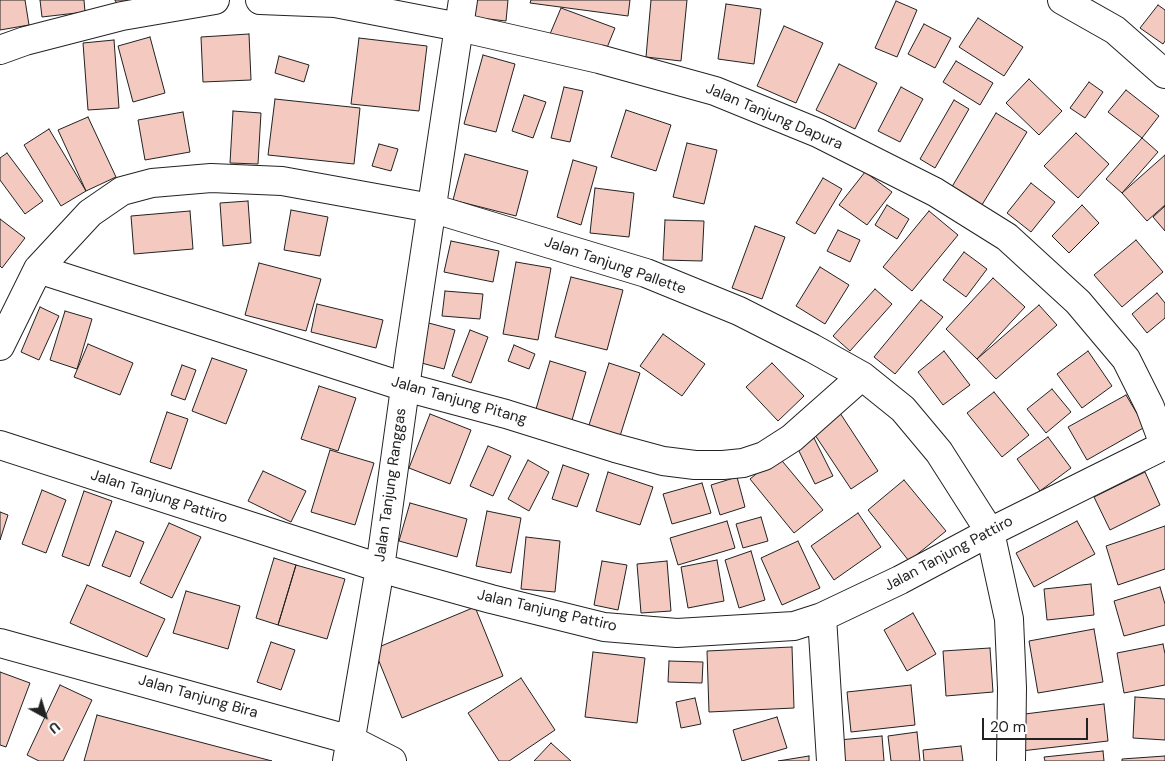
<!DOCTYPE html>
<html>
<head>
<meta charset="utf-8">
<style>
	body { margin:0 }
	#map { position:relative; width:1165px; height:761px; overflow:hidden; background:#fff; font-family:"DM Sans",sans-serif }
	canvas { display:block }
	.north { position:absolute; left:20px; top:691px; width:50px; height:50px; -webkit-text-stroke:4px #fff; paint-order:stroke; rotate:141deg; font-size:14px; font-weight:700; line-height:20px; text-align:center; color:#222 }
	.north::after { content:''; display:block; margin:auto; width:18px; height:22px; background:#222; clip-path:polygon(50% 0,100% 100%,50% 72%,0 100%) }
	.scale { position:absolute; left:982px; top:718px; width:106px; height:22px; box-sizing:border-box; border:2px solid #222; border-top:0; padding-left:6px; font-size:15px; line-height:18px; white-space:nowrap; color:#222; -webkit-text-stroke:4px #fff; paint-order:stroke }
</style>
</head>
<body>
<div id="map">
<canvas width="1165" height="761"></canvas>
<div class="north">U</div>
<div class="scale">20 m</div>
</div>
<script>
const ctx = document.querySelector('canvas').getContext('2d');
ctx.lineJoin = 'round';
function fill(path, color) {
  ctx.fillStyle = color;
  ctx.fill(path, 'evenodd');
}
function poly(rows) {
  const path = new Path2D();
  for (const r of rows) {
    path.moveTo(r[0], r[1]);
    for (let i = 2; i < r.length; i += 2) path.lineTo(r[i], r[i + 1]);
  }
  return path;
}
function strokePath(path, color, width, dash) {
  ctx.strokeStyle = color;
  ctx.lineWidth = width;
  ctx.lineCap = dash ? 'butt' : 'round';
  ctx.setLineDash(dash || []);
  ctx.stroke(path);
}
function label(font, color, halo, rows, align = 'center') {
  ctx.font = font + ' "DM Sans",sans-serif';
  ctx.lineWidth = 4;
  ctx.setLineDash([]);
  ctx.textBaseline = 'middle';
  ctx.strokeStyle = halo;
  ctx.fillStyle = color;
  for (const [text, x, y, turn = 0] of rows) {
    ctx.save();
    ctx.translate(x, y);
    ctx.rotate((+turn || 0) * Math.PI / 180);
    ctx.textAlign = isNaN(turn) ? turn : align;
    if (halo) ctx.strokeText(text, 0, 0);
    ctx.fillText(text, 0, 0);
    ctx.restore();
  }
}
const building = poly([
	[0,0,25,0,29,25,0,30,0,0],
	[40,0,84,0,85,12,42,17,40,0],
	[115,0,133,0,118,6,115,0],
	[473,0,508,0,506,21,471,17,473,0],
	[531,0,630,0,628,16,530,3,531,0],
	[651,0,687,0,681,61,646,57,651,0],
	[896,1,917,10,897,57,875,48,896,1],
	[726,4,761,9,754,64,718,59,726,4],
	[1158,5,1165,10,1165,41,1163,44,1140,28,1158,5],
	[561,8,615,28,604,55,550,34,561,8],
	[978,18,1023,47,1004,76,959,47,978,18],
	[924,24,951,38,935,68,908,54,924,24],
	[784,26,823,43,796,103,757,86,784,26],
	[249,34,251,80,203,82,201,37,249,34],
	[150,37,165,93,133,102,118,46,150,37],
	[359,38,427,46,419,111,351,104,359,38],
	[114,40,119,108,88,110,83,43,114,40],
	[483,55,515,64,496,132,464,124,483,55],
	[279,56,309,65,304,82,275,73,279,56],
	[956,61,993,83,980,105,943,82,956,61],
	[839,64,877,83,855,129,816,110,839,64],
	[1029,79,1062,111,1039,135,1006,103,1029,79],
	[1089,82,1103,92,1085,118,1070,108,1089,82],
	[564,87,583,91,570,142,551,138,564,87],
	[901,87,923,99,900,142,878,131,901,87],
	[1126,90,1159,116,1142,138,1108,112,1126,90],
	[524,95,546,102,533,138,512,131,524,95],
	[275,99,360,108,354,164,268,155,275,99],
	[954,100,969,109,935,168,920,159,954,100],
	[626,110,671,125,656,171,611,157,626,110],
	[233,111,261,113,258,164,230,163,233,111],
	[183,112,190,152,145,160,138,120,183,112],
	[996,113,1027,132,980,208,950,190,996,113],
	[88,117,116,177,86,191,58,130,88,117],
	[49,129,86,191,61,206,24,145,49,129],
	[1076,133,1109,164,1078,198,1044,166,1076,133],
	[1142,138,1158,152,1122,193,1106,179,1142,138],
	[687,143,717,150,704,204,673,197,687,143],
	[379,144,398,149,391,171,372,166,379,144],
	[7,153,43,201,25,214,0,180,0,158,7,153],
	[465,154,528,171,516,216,453,200,465,154],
	[1165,155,1165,205,1147,221,1122,193,1165,155],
	[573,160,597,167,581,225,557,217,573,160],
	[865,172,892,192,867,225,839,205,865,172],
	[823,178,842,189,815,234,796,223,823,178],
	[1031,183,1055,202,1031,232,1007,213,1031,183],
	[595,188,634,193,629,237,590,233,595,188],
	[248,201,251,243,223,246,220,203,248,201],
	[887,205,909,219,897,239,875,225,887,205],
	[1082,205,1099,223,1069,253,1052,236,1082,205],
	[1165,206,1165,231,1153,217,1165,206],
	[291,210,328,217,320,256,284,250,291,210],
	[190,211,193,249,134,254,131,216,190,211],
	[929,211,958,235,912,291,883,267,929,211],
	[0,219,25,238,2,268,0,266,0,219],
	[665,220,704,221,702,261,663,260,665,220],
	[755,226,785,237,762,299,732,288,755,226],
	[838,230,860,240,850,262,827,251,838,230],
	[1136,240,1163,272,1122,307,1094,275,1136,240],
	[451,241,499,251,493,282,444,272,451,241],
	[964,252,987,269,966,297,943,280,964,252],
	[516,262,551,268,538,340,503,334,516,262],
	[259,263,321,279,306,331,245,315,259,263],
	[820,267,849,285,825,324,796,306,820,267],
	[571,277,623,290,607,350,555,337,571,277],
	[993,278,1025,307,977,359,946,329,993,278],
	[875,289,892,304,850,351,833,336,875,289],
	[445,291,483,294,480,319,442,316,445,291],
	[1157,293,1165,303,1165,318,1147,333,1132,314,1157,293],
	[921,300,943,317,895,374,874,357,921,300],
	[317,304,383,320,376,348,311,332,317,304],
	[1039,305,1057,325,996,379,977,359,1039,305],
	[40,307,59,316,39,360,21,352,40,307],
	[65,311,92,319,77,369,50,360,65,311],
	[425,322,455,330,444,369,414,361,425,322],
	[470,330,488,337,471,383,452,376,470,330],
	[663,334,705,364,682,396,640,366,663,334],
	[88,344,133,363,120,395,74,377,88,344],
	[514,345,535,354,529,369,508,361,514,345],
	[944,351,970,385,943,405,918,372,944,351],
	[1088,351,1112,386,1082,408,1057,374,1088,351],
	[212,358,247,370,226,424,192,411,212,358],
	[550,361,586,372,570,427,534,416,550,361],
	[609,363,640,373,620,436,589,425,609,363],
	[772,363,804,396,778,421,746,387,772,363],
	[182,365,196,370,185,400,171,395,182,365],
	[319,386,356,398,338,451,301,439,319,386],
	[1052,389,1071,412,1046,433,1027,409,1052,389],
	[994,392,1029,435,1002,457,967,413,994,392],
	[1126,395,1145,427,1087,460,1068,427,1126,395],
	[167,412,188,419,171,469,150,462,167,412],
	[840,413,878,471,851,489,813,432,840,413],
	[430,414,471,430,450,484,409,468,430,414],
	[1048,437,1071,468,1040,491,1017,459,1048,437],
	[814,438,833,476,815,484,797,447,814,438],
	[488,446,511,456,493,496,470,486,488,446],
	[330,450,374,463,355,525,311,512,330,450],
	[778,456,823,510,794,533,750,479,778,456],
	[528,460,549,472,529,511,508,499,528,460],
	[563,465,589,474,577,507,552,499,563,465],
	[263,471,306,491,291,522,248,501,263,471],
	[608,472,653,487,640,525,596,511,608,472],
	[1145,472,1160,505,1110,530,1094,497,1145,472],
	[737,477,745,507,720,515,711,485,737,477],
	[904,480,946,531,909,561,868,510,904,480],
	[702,483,711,513,672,524,663,494,702,483],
	[42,490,66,500,46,553,22,544,42,490],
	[84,491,112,501,89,566,62,556,84,491],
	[410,503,467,519,457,557,399,541,410,503],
	[487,511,521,518,511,573,476,566,487,511],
	[0,512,8,515,0,540,0,512],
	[858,513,881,547,834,580,811,546,858,513],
	[761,517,768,541,743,548,736,524,761,517],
	[727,521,735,548,678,565,670,538,727,521],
	[1077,521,1095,554,1034,587,1016,553,1077,521],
	[169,523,201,537,172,598,140,583,169,523],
	[1165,526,1165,569,1118,585,1106,546,1165,526],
	[116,531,144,542,130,577,102,566,116,531],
	[526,537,560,541,555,592,521,589,526,537],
	[798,541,820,588,782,605,761,558,798,541],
	[751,551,765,600,739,608,725,560,751,551],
	[274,558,296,565,278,625,256,618,274,558],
	[717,560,724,601,688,608,681,567,717,560],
	[602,561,627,565,618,610,594,605,602,561],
	[667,561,671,611,641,613,637,564,667,561],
	[296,565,345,579,327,639,278,625,296,565],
	[1091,584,1094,615,1047,620,1044,589,1091,584],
	[87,585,165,619,147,657,70,623,87,585],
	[1160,587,1165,604,1165,625,1124,636,1114,601,1160,587],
	[186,591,240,606,228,649,173,633,186,591],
	[475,607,503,676,402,718,374,649,475,607],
	[913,613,936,654,907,671,884,630,913,613],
	[1094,629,1103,682,1038,693,1029,641,1094,629],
	[271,642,295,650,281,690,257,682,271,642],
	[1163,644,1165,654,1165,685,1124,693,1117,653,1163,644],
	[792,647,794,708,709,712,707,651,792,647],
	[990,648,993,692,946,696,943,651,990,648],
	[593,652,645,658,637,723,585,717,593,652],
	[669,661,703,662,702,683,668,682,669,661],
	[0,672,30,683,6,747,0,745,0,672],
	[521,678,555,730,509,761,499,761,468,713,521,678],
	[60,685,92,700,63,761,39,761,27,755,60,685],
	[911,685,915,725,851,732,847,692,911,685],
	[1135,697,1165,699,1165,740,1133,738,1135,697],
	[695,698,701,724,681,728,676,702,695,698],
	[1104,704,1108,741,1021,751,1017,715,1104,704],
	[97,715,272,761,84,761,97,715],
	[777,717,787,748,742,761,733,730,777,717],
	[917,732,920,761,891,761,888,736,917,732],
	[882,736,884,761,841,761,839,740,882,736],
	[551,743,571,761,534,761,551,743],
	[961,746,963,761,924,761,923,750,961,746],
	[1103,751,1104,761,1045,761,1044,757,1103,751],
	[809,756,809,761,778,761,809,756],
	[1165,756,1165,761,1122,761,1122,759,1165,756]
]);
const minor = poly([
	[260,0,335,3,459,27,599,59,715,91,818,133,935,192,1007,237,1078,302,1126,359,1150,407,1165,447],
	[0,50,25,41,122,16,215,0],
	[38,269,405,387,506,414,615,448,663,461,695,465,723,465,743,463,764,456,792,438,862,376],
	[0,346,38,269,90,213,122,191,152,183,211,178,282,181,431,208,646,273,739,311,812,348,862,376,903,409,939,452,990,532,1009,619,1012,688,1011,761],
	[0,445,380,568,491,599,604,627,677,633,794,626,822,617,900,580,990,532,1165,445],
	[822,617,831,761],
	[0,643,351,740,392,761],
	[347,761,380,568,410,352,463,0]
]);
const tertiary = poly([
	[1062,0,1115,30,1165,74]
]);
const streetNames = [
	["Jalan Tanjung Dapura",774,117,23],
	["Jalan Tanjung Pallette",615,266,19],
	["Jalan Tanjung Pitang",459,401,16],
	["Jalan Tanjung Ranggas",391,485,-82],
	["Jalan Tanjung Pattiro",159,497,18],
	["Jalan Tanjung Pattiro",949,554,-28],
	["Jalan Tanjung Pattiro",547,611,13],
	["Jalan Tanjung Bira",198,697,16]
];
fill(building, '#f3c9c0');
strokePath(building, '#222', 1);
strokePath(minor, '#222', 30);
strokePath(tertiary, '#222', 30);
strokePath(minor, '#fff', 28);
strokePath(tertiary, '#fff', 28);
label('15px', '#222', '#fff', streetNames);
</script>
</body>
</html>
